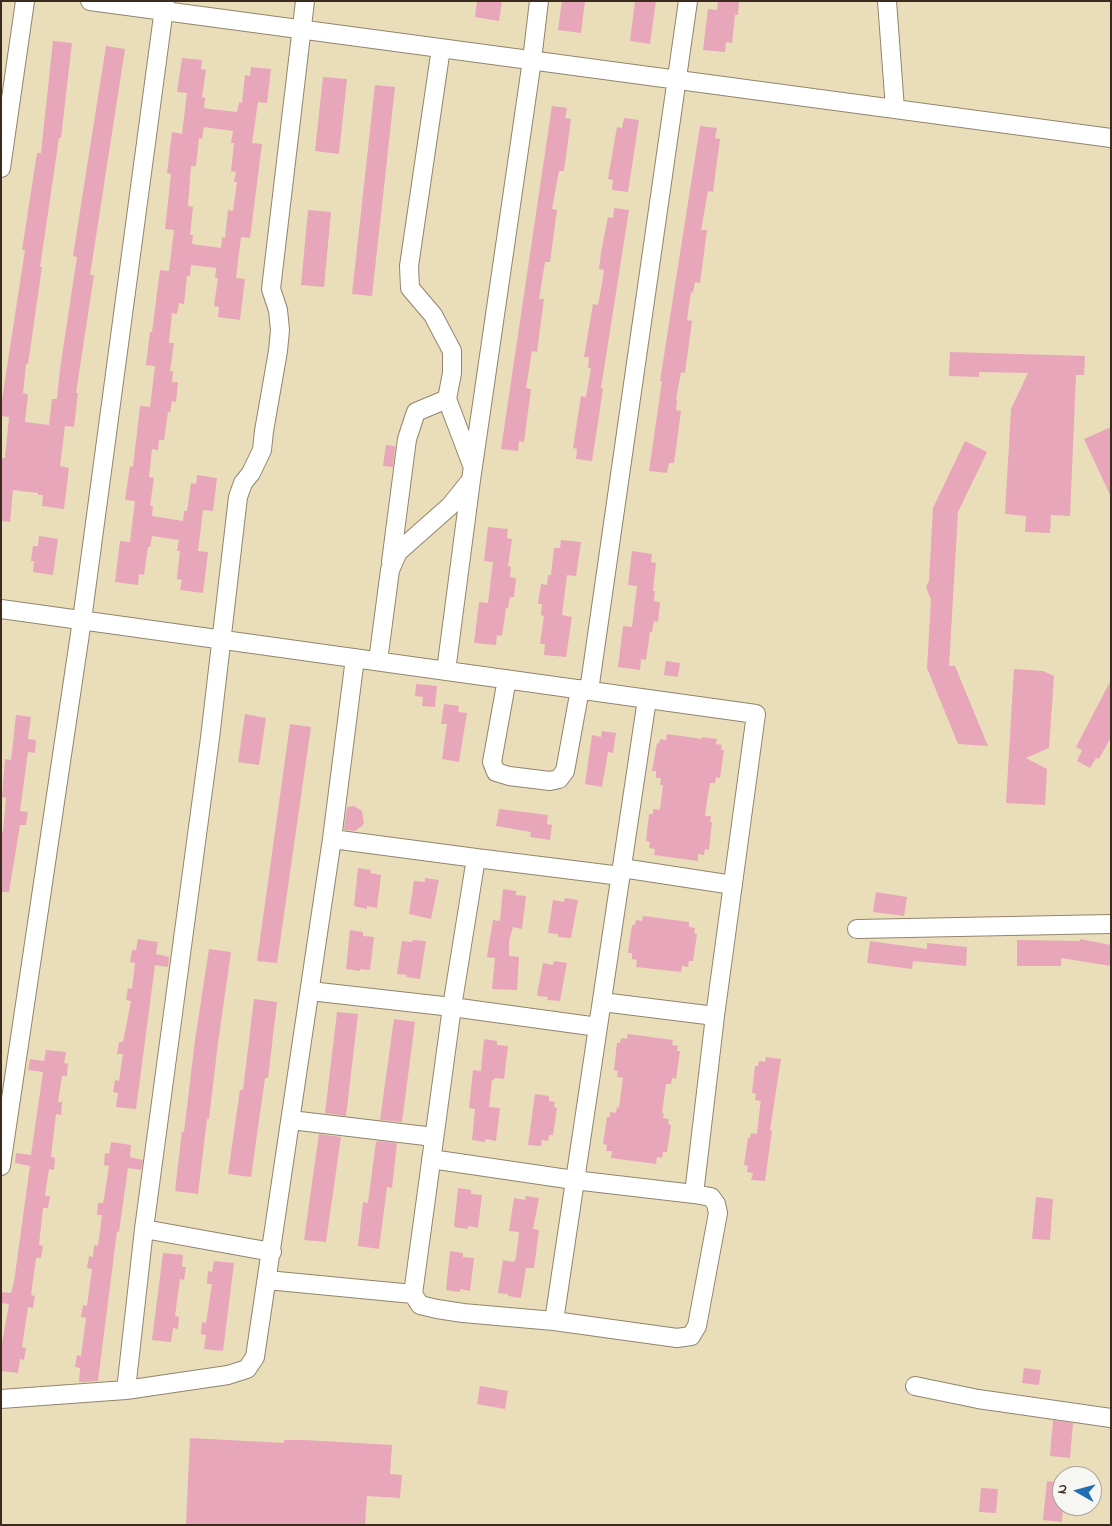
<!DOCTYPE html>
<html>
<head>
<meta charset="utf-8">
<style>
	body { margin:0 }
	#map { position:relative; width:1112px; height:1526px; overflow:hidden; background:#eadeba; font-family:"Indie Flower",sans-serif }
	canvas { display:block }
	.frame { position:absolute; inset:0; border:2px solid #3b2a1e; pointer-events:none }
	.north { position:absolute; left:1052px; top:1466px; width:50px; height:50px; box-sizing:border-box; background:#f6f6f2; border:1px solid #aba49d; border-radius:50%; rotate:277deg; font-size:14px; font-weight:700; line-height:20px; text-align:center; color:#3b2a1e }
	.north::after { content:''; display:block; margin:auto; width:18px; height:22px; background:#1f6fb2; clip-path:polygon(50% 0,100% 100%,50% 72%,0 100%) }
</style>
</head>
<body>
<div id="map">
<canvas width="1112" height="1526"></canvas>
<div class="frame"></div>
<div class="north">N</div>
</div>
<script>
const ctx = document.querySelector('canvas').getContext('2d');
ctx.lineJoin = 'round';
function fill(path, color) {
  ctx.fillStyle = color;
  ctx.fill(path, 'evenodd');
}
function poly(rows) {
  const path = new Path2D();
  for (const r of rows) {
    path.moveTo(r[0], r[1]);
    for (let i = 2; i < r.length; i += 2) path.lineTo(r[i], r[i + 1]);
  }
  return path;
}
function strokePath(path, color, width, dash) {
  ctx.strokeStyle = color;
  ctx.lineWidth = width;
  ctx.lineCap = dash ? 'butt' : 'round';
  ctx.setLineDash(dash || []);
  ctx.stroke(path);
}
const building = poly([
	[477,1,502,1,499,21,475,17],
	[562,1,585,1,581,33,558,30],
	[635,1,656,1,650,44,630,41],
	[718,1,739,1,738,15,735,15,732,43,726,42,725,52,703,50,708,9,717,10],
	[53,41,72,43,61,138,59,138,40,267,42,267,28,364,26,364,23,393,28,394,25,422,49,425,52,399,57,399,60,369,77,257,73,256,106,46,125,49,90,275,94,275,76,393,78,393,74,427,65,426,60,466,69,468,64,509,42,506,43,495,38,495,38,493,13,490,10,522,1,521,1,458,5,458,9,417,1,416,1,406,25,250,22,250,37,153,41,153],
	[182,58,202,60,201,69,206,70,202,97,205,98,204,108,210,109,237,112,239,102,242,103,245,75,250,76,251,67,271,69,267,103,258,102,252,143,262,144,250,238,241,237,236,278,245,279,240,320,218,317,219,307,214,306,218,278,215,278,216,268,191,265,190,276,187,276,184,304,179,303,177,314,172,313,169,343,174,343,170,371,173,371,172,382,178,382,176,402,172,401,170,413,168,412,164,440,159,440,158,450,152,449,149,477,154,478,150,506,153,506,152,516,183,521,184,511,187,511,191,483,196,484,197,475,217,478,213,511,203,510,198,551,208,552,203,593,180,590,182,580,177,579,180,551,177,551,179,540,152,536,150,547,148,547,144,575,139,574,138,585,115,582,120,541,130,542,135,501,125,500,130,466,133,467,140,406,150,407,155,366,146,365,150,332,152,332,160,270,169,271,174,230,165,229,171,174,167,173,172,132,182,134,187,93,177,92],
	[204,127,233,131,231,143,234,143,231,171,236,172,234,182,237,182,233,211,228,210,225,238,222,237,221,248,192,244,193,235,190,235,193,207,188,206,191,166,196,166,199,138,202,139],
	[323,77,347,79,339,154,315,151],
	[375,85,395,87,372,296,352,294],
	[552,106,567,108,565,118,571,119,564,171,559,171,552,209,557,210,550,262,545,262,539,299,544,299,537,352,532,351,526,388,531,389,524,442,519,441,518,451,501,449],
	[624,118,639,120,628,192,612,190,613,180,608,179,617,127,622,128],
	[700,126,717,128,715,138,720,139,713,192,708,191,701,230,707,230,700,283,695,282,693,293,691,292,687,320,692,321,685,373,681,372,676,400,677,400,676,410,681,411,674,463,669,463,667,473,649,471,662,381,660,381],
	[614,208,629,210,601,388,603,389,592,461,576,459,577,449,573,448,581,396,586,397,591,368,588,368,589,357,584,357,593,304,598,305,602,284,604,270,599,269,601,253,608,217,613,218],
	[308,210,331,212,324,287,301,285],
	[950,352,1085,356,1084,375,1076,375,1070,516,1051,515,1050,533,1025,532,1026,516,1005,514,1011,409,1028,373,979,372,979,377,949,376],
	[1111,427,1111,497,1084,439],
	[965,441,987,452,958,512,949,666,955,666,988,746,958,744,927,668,931,600,926,587,929,581,933,508],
	[386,445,395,446,393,467,383,466],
	[488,527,508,529,507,538,512,539,508,566,511,567,510,577,516,578,514,597,510,597,508,608,506,608,502,636,497,635,496,645,474,643,479,602,488,603,493,562,484,561],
	[39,536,58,539,53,575,33,572,34,561,31,561,33,546,38,546],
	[561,540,581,542,576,576,567,575,562,615,572,617,566,657,544,655,545,644,540,644,544,616,541,615,542,604,538,604,541,584,547,585,548,575,551,575,554,548,560,548],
	[632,551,652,554,651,562,656,563,653,591,655,591,654,601,660,602,658,622,654,621,652,632,650,632,646,660,641,659,640,670,618,667,623,626,632,627,637,586,628,585],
	[666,661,680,663,678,677,664,675],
	[1014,669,1043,671,1054,676,1049,748,1026,758,1047,769,1045,805,1006,803],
	[1111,680,1111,737,1099,759,1096,758,1090,768,1077,761,1082,750,1076,747],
	[416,684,437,686,435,707,422,706,423,697,415,696],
	[444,704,459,706,458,712,467,713,459,762,442,759,447,724,441,724],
	[245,714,266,718,259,765,238,762],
	[16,715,31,717,28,739,36,740,35,753,28,752,20,811,28,812,26,825,20,825,9,892,1,892,1,831,3,832,6,798,2,797,5,759,11,760],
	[290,724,311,727,277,963,257,961],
	[602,731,616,733,613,753,608,752,602,787,585,784,592,735,601,737],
	[667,734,702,739,702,737,717,739,716,744,722,745,721,750,724,750,720,778,716,777,715,783,710,783,707,801,705,816,711,816,710,822,712,822,709,850,705,849,704,855,698,854,698,861,654,855,655,849,649,848,650,842,646,841,649,814,653,814,653,809,660,810,663,785,660,785,661,778,656,778,656,771,652,771,657,743,659,744,660,739,666,740],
	[354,806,362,811,364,823,362,826,355,831,345,830,344,829,347,807],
	[499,809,548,815,547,824,552,825,550,840,530,837,531,832,496,826],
	[358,868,371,870,370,873,381,875,377,908,367,906,367,909,354,906],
	[425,878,439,880,431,919,409,914,414,881,425,882],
	[503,889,516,891,516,895,526,896,522,929,513,927,509,941,509,956,519,957,517,990,492,989,495,958,487,957,493,920,500,921],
	[876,892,907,897,904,916,873,912],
	[565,898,578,900,571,938,558,937,558,934,548,933,553,900,564,902],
	[643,916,689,922,689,927,695,928,694,933,697,934,693,961,689,961,688,967,682,966,681,972,636,967,637,960,632,959,632,953,628,953,632,925,635,925,636,920,642,921],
	[350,930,363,932,363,936,374,937,370,970,360,969,360,971,346,969],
	[138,939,158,942,156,954,169,957,168,967,155,965,136,1109,116,1107,118,1093,113,1092,115,1080,119,1081,123,1054,117,1054,119,1042,123,1042,131,1001,126,1000,128,988,132,989,135,963,130,962,132,950,136,950],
	[1080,939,1111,945,1111,966,1061,958,1061,966,1017,966,1017,940,1080,941],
	[413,940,426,941,420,979,406,977,407,975,397,974,402,941,412,942],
	[870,941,927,949,927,943,967,947,966,966,913,961,912,969,867,963],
	[209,949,231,952,218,1043,209,1119,207,1119,198,1194,175,1191,182,1131,184,1132,195,1040],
	[554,961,567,963,560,1001,547,1000,548,997,538,996,537,994,543,963,553,965],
	[254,999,277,1002,268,1078,265,1078,251,1177,228,1174,240,1090,243,1090],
	[337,1012,358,1014,346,1116,325,1113],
	[394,1019,415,1022,402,1122,380,1120],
	[628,1034,673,1040,672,1045,678,1046,677,1051,680,1051,676,1079,672,1078,671,1084,666,1084,662,1113,664,1113,663,1118,669,1119,668,1124,671,1125,667,1152,663,1152,662,1158,657,1157,656,1164,611,1158,612,1151,606,1151,607,1145,603,1144,607,1117,610,1117,610,1112,616,1113,617,1107,619,1108,623,1078,617,1077,618,1071,614,1070,617,1043,620,1043,621,1038,627,1039],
	[484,1039,497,1041,497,1045,508,1046,504,1079,494,1078,494,1080,492,1080,489,1107,500,1108,496,1141,486,1139,485,1142,472,1140,475,1109,469,1108,473,1070,481,1071],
	[46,1050,66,1052,64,1063,68,1064,67,1076,62,1076,58,1102,62,1102,61,1115,56,1114,51,1157,55,1158,54,1170,49,1169,45,1196,50,1196,48,1208,43,1208,39,1245,43,1246,41,1258,36,1258,31,1295,35,1296,33,1308,28,1307,22,1347,26,1348,24,1360,20,1359,18,1373,1,1371,1,1349,9,1304,1,1303,1,1292,11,1293,14,1282,30,1166,15,1163,16,1153,31,1155,43,1072,28,1070,30,1059,44,1061],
	[766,1057,781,1059,770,1130,772,1131,765,1181,751,1180,753,1173,747,1172,748,1166,744,1165,748,1138,750,1138,751,1133,757,1134,760,1107,761,1101,755,1100,756,1094,752,1093,755,1066,758,1066,759,1061,765,1062],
	[535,1094,549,1096,549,1101,555,1102,554,1107,557,1108,553,1135,549,1135,548,1141,542,1140,541,1146,528,1145],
	[319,1134,341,1137,326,1242,304,1240],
	[378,1141,397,1143,392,1188,387,1187,379,1249,358,1246,363,1202,368,1203,376,1142],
	[111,1142,131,1145,130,1157,143,1160,141,1170,128,1168,119,1232,117,1231,98,1381,83,1382,79,1382,80,1368,75,1367,77,1355,81,1356,86,1318,81,1317,83,1305,87,1306,92,1269,87,1268,89,1256,93,1257,94,1245,98,1246,102,1215,97,1215,98,1203,103,1203,105,1192,109,1166,104,1165,105,1153,109,1154],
	[458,1188,471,1190,471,1194,482,1195,478,1228,468,1226,468,1229,454,1227],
	[526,1196,539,1198,533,1229,539,1230,534,1268,526,1268,521,1298,508,1296,508,1294,498,1293,503,1260,514,1262,516,1258,519,1232,509,1231,514,1198,525,1200],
	[1036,1197,1053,1199,1050,1240,1032,1239],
	[450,1251,463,1253,463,1257,474,1258,470,1291,460,1289,460,1292,446,1290],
	[163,1253,183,1255,182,1267,186,1267,184,1280,180,1279,175,1316,179,1317,178,1329,173,1328,171,1342,152,1340],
	[214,1261,234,1263,223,1351,204,1349,206,1335,201,1334,202,1322,206,1323,212,1284,207,1284,208,1271,212,1272],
	[1024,1368,1041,1370,1039,1385,1022,1383],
	[480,1386,508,1391,505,1409,477,1404],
	[1053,1420,1073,1423,1070,1458,1050,1456],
	[190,1438,284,1443,284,1440,304,1440,392,1445,390,1474,402,1475,400,1498,367,1496,365,1525,186,1525],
	[1047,1481,1062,1483,1063,1506,1062,1522,1043,1520],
	[981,1488,998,1489,996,1513,979,1512]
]);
const minor = poly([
	[90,1,1111,138],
	[887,1,895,109],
	[441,48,409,266,410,288,433,315,452,351,452,373,447,399,472,465],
	[1,168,25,1],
	[391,562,407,439,416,412,447,399],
	[1,609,756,714,715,1016,694,1194,711,1197,716,1204,718,1213,697,1326,691,1336,677,1338,554,1321,647,699],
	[355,658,332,839,476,858],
	[378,661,390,570,398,552,450,506,471,480,532,60,539,1],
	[446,671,471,480],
	[507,679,492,762,496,772,509,776,550,781,559,779,565,771,580,689],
	[589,691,688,1],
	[622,868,733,885],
	[857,929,1111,924],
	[310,991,452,1007,598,1027],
	[602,1002,715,1016],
	[291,1120,434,1137],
	[431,1159,574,1180,694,1194],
	[1,1166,82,620,165,1],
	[144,1229,272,1252],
	[267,1280,413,1294],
	[554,1321,463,1313,437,1309,420,1305,413,1294,452,1007,476,858,621,876],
	[915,1386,978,1399,1111,1418],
	[126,1390,144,1229,210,738,238,497,243,483,251,473,262,450,264,431,278,351,280,330,278,310,271,289,305,1],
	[1,1399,126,1390,228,1375,247,1369,255,1357,332,839]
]);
fill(building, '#e7a6ba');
strokePath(minor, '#92846c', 20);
strokePath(minor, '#fff', 18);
</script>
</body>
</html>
